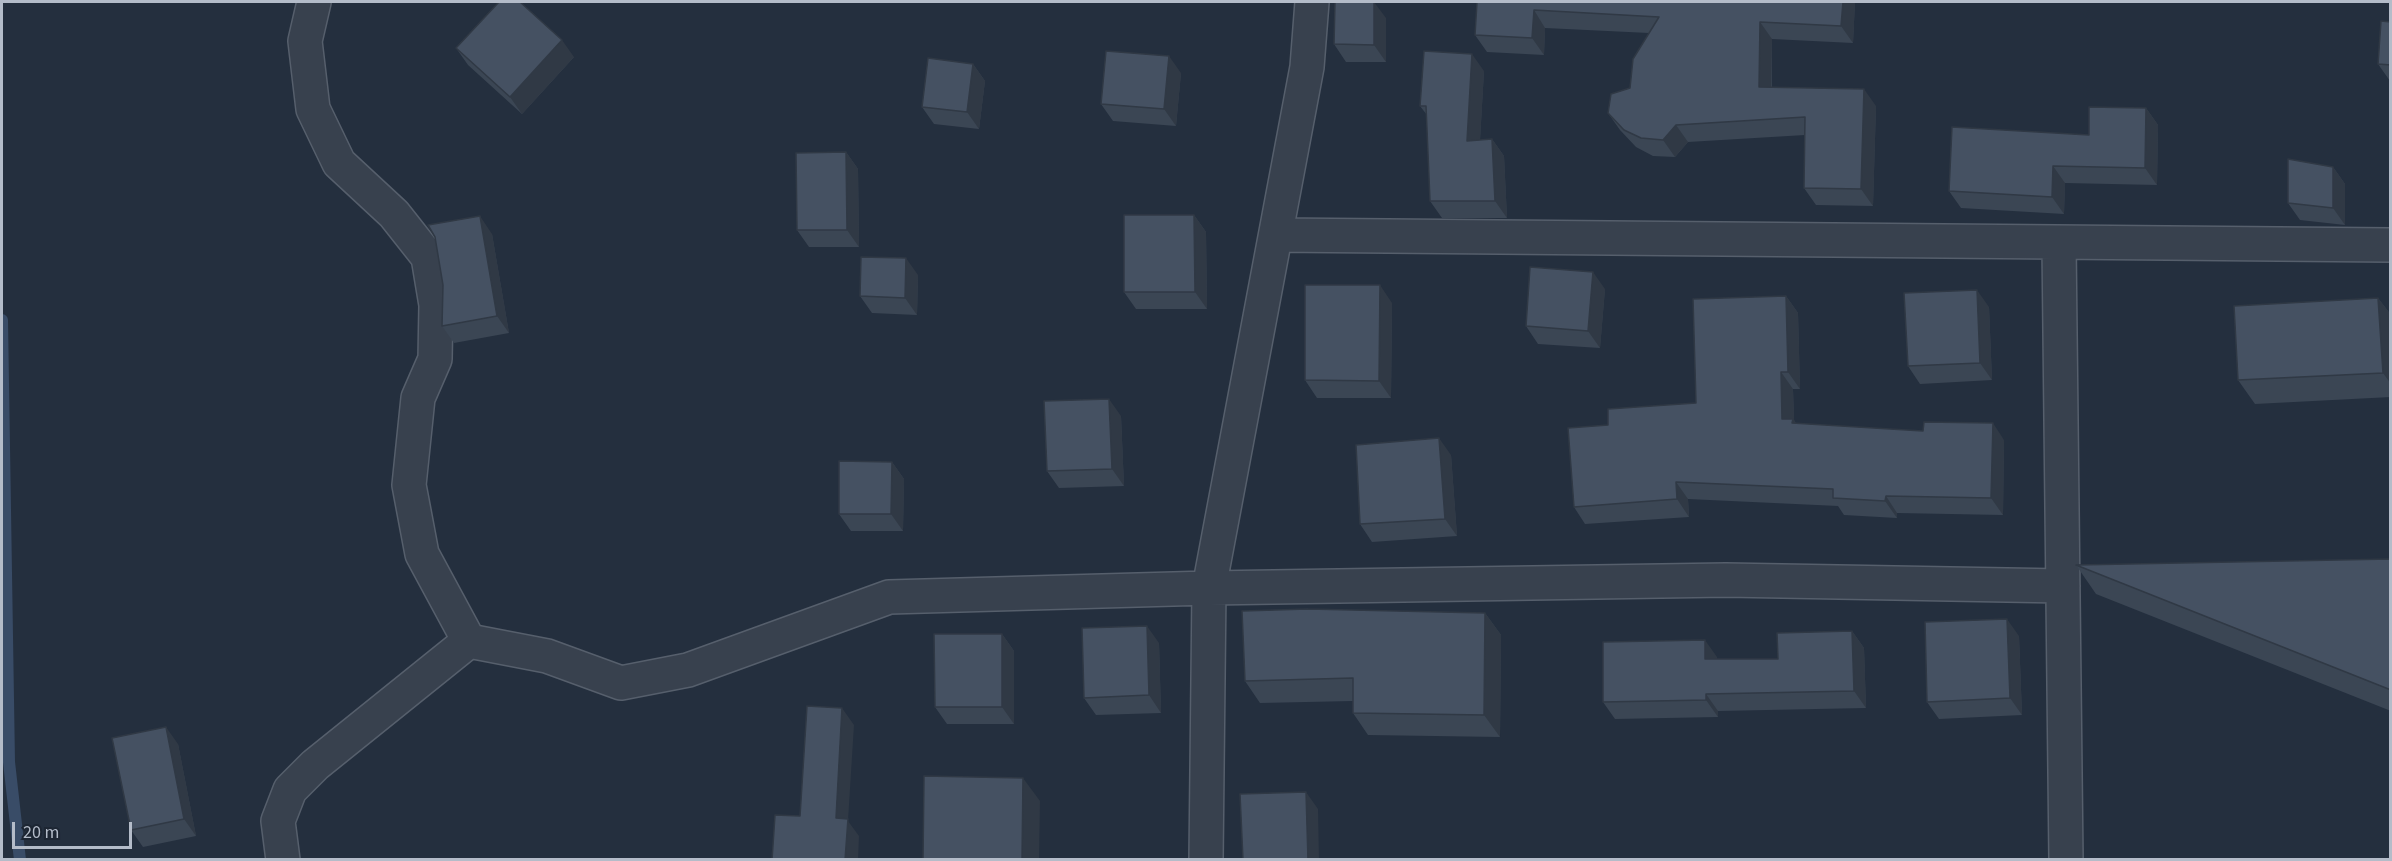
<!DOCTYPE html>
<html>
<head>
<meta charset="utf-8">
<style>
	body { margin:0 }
	#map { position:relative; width:2392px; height:861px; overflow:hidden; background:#242f3e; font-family:"Source Sans 3",sans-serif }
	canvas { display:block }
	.frame { position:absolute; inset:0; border:3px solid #b4bcc9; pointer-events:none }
	.scale { position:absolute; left:12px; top:822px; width:120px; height:27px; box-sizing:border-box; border:3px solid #b4bcc9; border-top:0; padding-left:8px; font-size:18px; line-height:21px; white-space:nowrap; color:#b4bcc9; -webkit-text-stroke:4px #1d2633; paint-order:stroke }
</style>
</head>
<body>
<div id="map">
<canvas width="2392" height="861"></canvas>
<div class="frame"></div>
<div class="scale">20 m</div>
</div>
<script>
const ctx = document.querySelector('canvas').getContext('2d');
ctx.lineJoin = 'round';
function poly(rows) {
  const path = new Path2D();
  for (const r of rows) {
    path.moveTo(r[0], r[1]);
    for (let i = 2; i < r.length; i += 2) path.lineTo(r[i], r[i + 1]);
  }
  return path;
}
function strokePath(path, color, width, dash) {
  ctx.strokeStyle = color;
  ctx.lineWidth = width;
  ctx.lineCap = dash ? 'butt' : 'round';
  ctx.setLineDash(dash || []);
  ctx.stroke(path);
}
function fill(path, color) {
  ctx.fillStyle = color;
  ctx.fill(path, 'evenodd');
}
const stream = poly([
	[2,320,9,762,20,860]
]);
const minor = poly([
	[314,2,305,41,313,109,339,163,394,214,428,257,436,305,435,359,418,398,409,485,422,554,469,641],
	[1276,235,2390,245],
	[2059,244,2066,860],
	[469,641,547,656,621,683,688,670,889,597,1209,588,1726,580,2063,586],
	[283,860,278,821,290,790,315,765,469,641],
	[1206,860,1209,588,1307,67,1312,2]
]);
const wall = poly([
	[1477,2,1855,2,1853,43,1772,39,1772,87,1876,106,1873,206,1816,205,1804,188,1805,135,1688,142,1675,157,1653,156,1636,147,1620,130,1608,113,1630,88,1649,33,1545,28,1544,55,1487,52,1475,35],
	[1386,18,1386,62,1346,62,1334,44],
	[456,48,574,57,522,114,468,65],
	[973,64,985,81,979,129,934,124,922,107],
	[2378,64,2391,65,2391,81,2390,81],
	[1484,71,1480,140,1492,139,1504,156,1507,218,1442,218,1430,201,1427,115,1420,106],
	[1181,73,1176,126,1113,121,1101,104],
	[2146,108,2158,125,2157,185,2065,183,2064,214,1961,208,1949,191,2089,135],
	[846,152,858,169,859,247,809,247,797,230],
	[2333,167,2345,184,2345,225,2300,220,2288,203],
	[1194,215,1206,232,1207,309,1136,309,1124,292],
	[492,234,509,333,454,343,442,326],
	[918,275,917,315,872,313,860,296],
	[1605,289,1600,348,1538,344,1526,326],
	[1786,296,1798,313,1800,389,1793,389,1794,420,1796,424,2004,440,2003,515,1897,513,1897,518,1844,515,1838,506,1688,499,1689,517,1585,524,1574,507,1608,425,1696,403],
	[2378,298,2391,315,2391,397,2255,404,2238,380],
	[1392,303,1391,398,1317,398,1305,380],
	[1989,307,1992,380,1920,384,1908,366],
	[1121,416,1124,486,1059,488,1047,471],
	[1451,455,1457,536,1372,542,1360,524],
	[892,462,904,479,903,531,851,531,839,514],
	[2391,559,2391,711,2096,594,2076,565],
	[1485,613,1501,635,1500,737,1368,735,1353,713,1353,701,1260,703,1245,681],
	[1852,631,1864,648,1866,708,1718,711,1718,717,1615,719,1603,702,1717,657,1717,659,1778,659],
	[1002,634,1014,651,1014,724,947,724,935,707],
	[2019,636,2022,715,1939,719,1927,702],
	[1159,643,1161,713,1096,715,1084,698],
	[178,744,196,836,143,847,131,830]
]);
const shadedWall = poly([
	[1374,2,1386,18,1386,62,1374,45],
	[1843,2,1855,2,1853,43,1841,26],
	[1534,10,1545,28,1544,55,1532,38],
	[1760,22,1772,39,1771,104,1759,87],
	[562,40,574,57,522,114,510,97],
	[1472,54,1484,71,1479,158,1467,141],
	[1169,56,1181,73,1176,126,1164,109],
	[973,64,985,81,979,129,967,112],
	[1864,89,1876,106,1873,206,1861,189],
	[2146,108,2158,125,2157,185,2145,168],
	[1676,125,1688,142,1675,157,1663,140],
	[1492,139,1504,156,1507,218,1495,201],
	[846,152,858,169,859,247,847,230],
	[2053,166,2065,183,2064,214,2052,197],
	[2333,167,2345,184,2345,225,2333,208],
	[1194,215,1206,232,1207,309,1195,292],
	[480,216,492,234,509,333,497,316],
	[906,258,918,275,917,315,905,298],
	[1593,272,1605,289,1600,348,1588,331],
	[1380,285,1392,303,1391,398,1379,381],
	[1977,290,1989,307,1992,380,1980,363],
	[1786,296,1798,313,1800,389,1788,372],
	[2378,298,2391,315,2391,384,2383,373],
	[1781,372,1793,389,1794,420,1805,436,1782,419],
	[1109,399,1121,416,1124,486,1112,469],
	[1993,423,2004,440,2003,515,1991,498],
	[1439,438,1451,455,1457,536,1445,519],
	[892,462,904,479,903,531,891,514],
	[1676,482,1688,499,1689,517,1677,499],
	[1886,496,1897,513,1897,518,1885,501],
	[1485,613,1501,635,1500,737,1484,715],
	[2007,619,2019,636,2022,715,2010,698],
	[1147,626,1159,643,1161,713,1149,695],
	[1852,631,1864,648,1866,708,1854,691],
	[1002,634,1014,651,1014,724,1002,707],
	[1705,640,1717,657,1717,676,1705,659],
	[1706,694,1718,711,1718,717,1706,700],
	[842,708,854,725,848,821,859,836,858,860,845,860,836,818],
	[166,727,178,744,196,836,184,819],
	[1023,778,1040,801,1039,860,1022,860],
	[1306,792,1318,809,1319,860,1308,860]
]);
const building = poly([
	[499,2,520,2,562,40,510,97,456,48,499,2],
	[1335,2,1374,2,1374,45,1334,44,1335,2],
	[1477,2,1843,2,1841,26,1760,22,1759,87,1864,89,1861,189,1804,188,1805,117,1676,125,1663,140,1641,138,1624,130,1608,113,1611,94,1630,88,1633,59,1659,17,1534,10,1532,38,1475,35,1477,2],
	[2381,21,2391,22,2391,65,2378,64,2381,21],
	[1106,51,1169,56,1164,109,1101,104,1106,51],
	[1424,51,1472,54,1467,141,1492,139,1495,201,1430,201,1426,106,1420,106,1424,51],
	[928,58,973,64,967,112,922,107,928,58],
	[2089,107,2146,108,2145,168,2053,166,2052,197,1949,191,1952,127,2089,135,2089,107],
	[846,152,847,230,797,230,796,153,846,152],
	[2288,159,2333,167,2333,208,2288,203,2288,159],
	[1124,215,1194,215,1195,292,1124,292,1124,215],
	[480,216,497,316,442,326,443,285,435,237,428,225,480,216],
	[861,257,906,258,905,298,860,296,861,257],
	[1530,267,1593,272,1588,331,1526,326,1530,267],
	[1305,285,1380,285,1379,381,1305,380,1305,285],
	[1977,290,1980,363,1908,366,1904,293,1977,290],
	[1786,296,1788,372,1781,372,1782,419,1793,419,1792,423,1923,431,1924,422,1993,423,1991,498,1886,496,1885,501,1833,498,1833,489,1676,482,1677,499,1574,507,1568,428,1608,425,1608,409,1696,403,1693,299,1786,296],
	[2378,298,2383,373,2238,380,2234,306,2378,298],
	[1109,399,1112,469,1047,471,1044,401,1109,399],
	[1439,438,1445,519,1360,524,1356,445,1439,438],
	[839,461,892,462,891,514,839,514,839,461],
	[2391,559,2391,690,2076,565,2391,559],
	[1308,609,1485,613,1484,715,1353,713,1353,678,1245,681,1242,611,1308,609],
	[2007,619,2010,698,1927,702,1925,622,2007,619],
	[1147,626,1149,695,1084,698,1082,628,1147,626],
	[1852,631,1854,691,1706,694,1706,700,1603,702,1603,642,1705,640,1705,659,1778,659,1777,633,1852,631],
	[934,634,1002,634,1002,707,935,707,934,634],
	[807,706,842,708,836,818,848,819,845,860,772,860,775,815,800,816,807,706],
	[166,727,184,819,131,830,112,738,166,727],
	[924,776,1023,778,1022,860,923,860,924,776],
	[1306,792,1308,860,1243,860,1240,794,1306,792]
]);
strokePath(stream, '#394c67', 12);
strokePath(minor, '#565f6c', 36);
strokePath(minor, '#38414e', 33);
fill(wall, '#3b4654');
fill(shadedWall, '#303945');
fill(building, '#455162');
strokePath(building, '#303945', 1.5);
</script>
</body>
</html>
